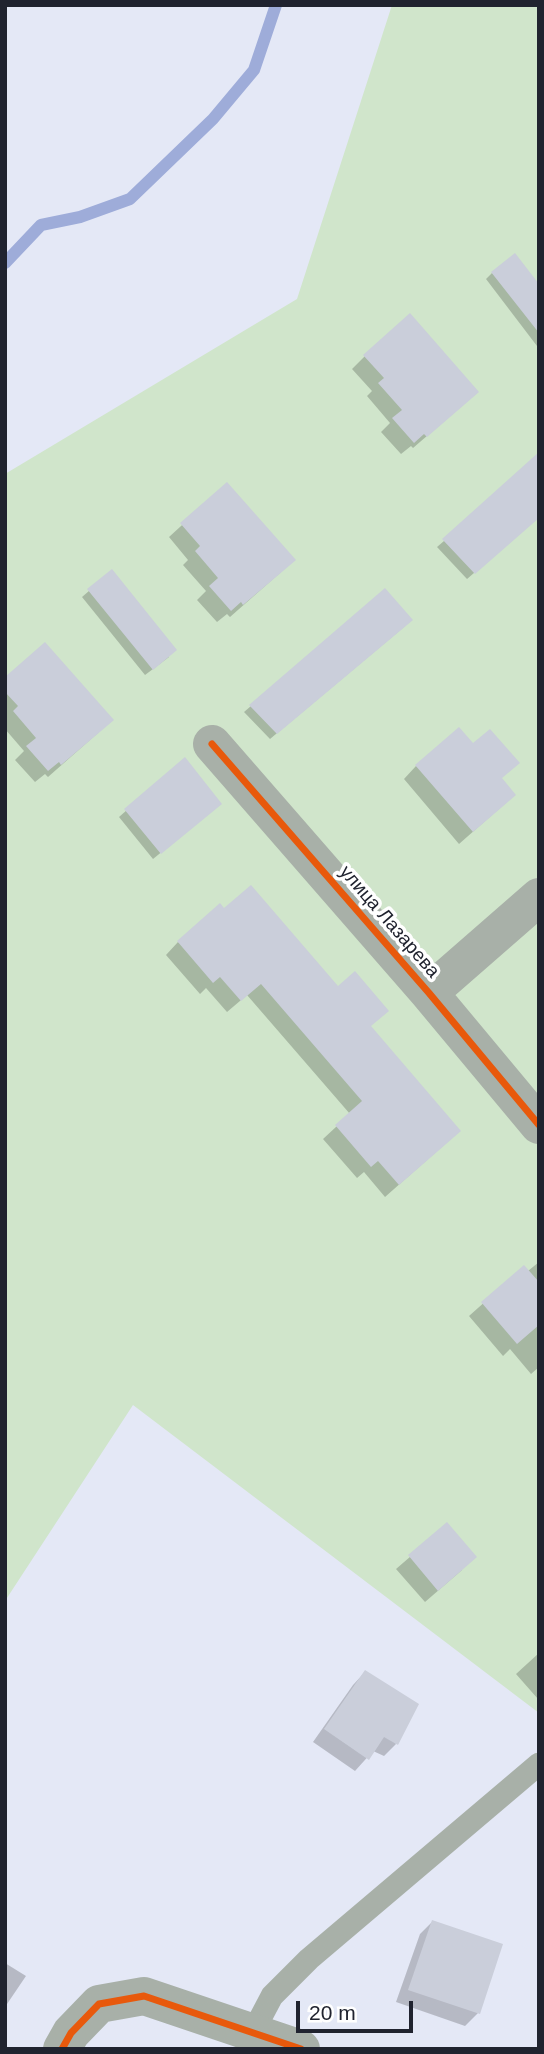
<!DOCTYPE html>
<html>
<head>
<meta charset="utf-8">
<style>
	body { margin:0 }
	#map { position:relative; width:544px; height:2054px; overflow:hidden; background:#e4e8f6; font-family:Helvetica,sans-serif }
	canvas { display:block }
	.frame { position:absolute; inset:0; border:7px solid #20232f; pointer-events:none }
	.scale { position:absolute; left:296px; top:2001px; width:117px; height:32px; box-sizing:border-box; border:4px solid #20232f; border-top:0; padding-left:9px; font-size:21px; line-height:24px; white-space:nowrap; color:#20232f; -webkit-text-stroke:5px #fff; paint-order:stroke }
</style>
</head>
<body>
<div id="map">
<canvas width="544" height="2054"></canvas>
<div class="frame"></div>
<div class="scale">20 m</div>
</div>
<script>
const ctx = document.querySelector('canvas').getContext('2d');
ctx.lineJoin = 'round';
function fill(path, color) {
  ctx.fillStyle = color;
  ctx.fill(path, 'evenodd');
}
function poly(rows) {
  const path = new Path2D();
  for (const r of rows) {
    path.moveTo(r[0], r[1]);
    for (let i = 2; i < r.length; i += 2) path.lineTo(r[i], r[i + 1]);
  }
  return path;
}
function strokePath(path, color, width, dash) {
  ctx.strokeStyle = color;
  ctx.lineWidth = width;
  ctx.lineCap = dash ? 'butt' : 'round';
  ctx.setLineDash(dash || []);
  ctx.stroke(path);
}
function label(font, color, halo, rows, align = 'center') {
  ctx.font = font + ' Helvetica,sans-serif';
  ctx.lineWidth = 7;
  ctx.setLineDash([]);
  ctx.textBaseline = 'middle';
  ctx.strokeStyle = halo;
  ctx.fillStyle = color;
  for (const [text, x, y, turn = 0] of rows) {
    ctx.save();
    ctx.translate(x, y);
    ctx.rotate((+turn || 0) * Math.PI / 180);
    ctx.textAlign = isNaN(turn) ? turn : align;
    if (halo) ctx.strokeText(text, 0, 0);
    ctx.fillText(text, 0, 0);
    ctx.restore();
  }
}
const green = poly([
	[392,5,539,5,539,1713,133,1405,5,1601,5,474,297,299]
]);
const shadow = poly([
	[492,273,539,287,539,344,537,346,486,279],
	[365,356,464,404,413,448,411,446,401,454,381,432,390,423,367,396,372,391,352,369],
	[227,484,281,572,230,617,227,614,217,622,197,600,206,591,183,565,188,560,169,537],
	[539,517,467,579,437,547,444,541],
	[111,572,169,657,145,675,82,597],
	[405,626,270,739,244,712,251,706],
	[5,679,99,732,48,777,45,774,35,782,15,760,24,751,5,729],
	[184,760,213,810,153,859,119,817],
	[416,766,501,779,501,807,459,844,404,779],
	[178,942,370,1027,446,1143,385,1197,364,1172,357,1178,323,1139,350,1114,247,995,227,1012,206,988,200,994,166,955],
	[539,1262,539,1367,531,1374,510,1349,503,1356,469,1316,524,1267,528,1271],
	[447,1525,462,1570,425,1602,396,1569],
	[539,1653,539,1699,538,1699,516,1674],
	[365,1672,396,1744,384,1756,373,1751,355,1771,313,1742,353,1685],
	[432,1922,478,2013,465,2026,396,2002,420,1934],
	[5,1963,26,1976,5,2007]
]);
const stream = poly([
	[5,263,41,225,80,217,130,199,213,119,254,70,276,5]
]);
const building = poly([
	[515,253,539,284,539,333,491,272],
	[410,313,479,392,427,437,424,434,414,443,392,418,402,410,378,383,384,378,363,355],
	[539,452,539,518,475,574,442,539],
	[227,482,296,560,243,605,241,602,231,611,209,586,218,578,195,551,200,546,180,523],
	[112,569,177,650,153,670,87,589],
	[385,588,413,620,277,734,249,705],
	[45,642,114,720,61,765,59,762,48,771,26,746,36,738,13,711,18,706,5,692,5,677],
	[459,727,473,743,490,729,520,763,502,778,516,795,473,832,415,765],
	[185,757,222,804,161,854,124,809],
	[251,885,338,986,355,971,389,1011,371,1026,461,1131,399,1185,378,1161,371,1167,335,1125,362,1101,261,984,241,1001,220,977,213,983,177,941,220,903,224,908],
	[524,1265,539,1282,539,1325,517,1344,481,1302],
	[447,1522,477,1557,438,1591,408,1555],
	[365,1670,419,1704,398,1745,384,1737,369,1760,324,1729],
	[432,1920,503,1944,480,2014,408,1990]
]);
const lane = poly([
	[253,2032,272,1996,309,1959,539,1764]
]);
const street = poly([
	[212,744,429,993,539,1125],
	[429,993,539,897],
	[62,2049,71,2033,99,2004,144,1996,301,2049]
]);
const cycleway = poly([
	[212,744,429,993,539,1125],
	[62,2049,71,2033,99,2004,144,1996,301,2049]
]);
const streetNames = [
	["улица Лазарева",389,922,49]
];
fill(green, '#d0e5cb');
fill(shadow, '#0003');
strokePath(stream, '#9eacd9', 12);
fill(building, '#caceda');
strokePath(lane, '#a8b0a8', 23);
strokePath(street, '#a8b0a8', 38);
strokePath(cycleway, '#e8590c', 7);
label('19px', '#20232f', '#fff', streetNames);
</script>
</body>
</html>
